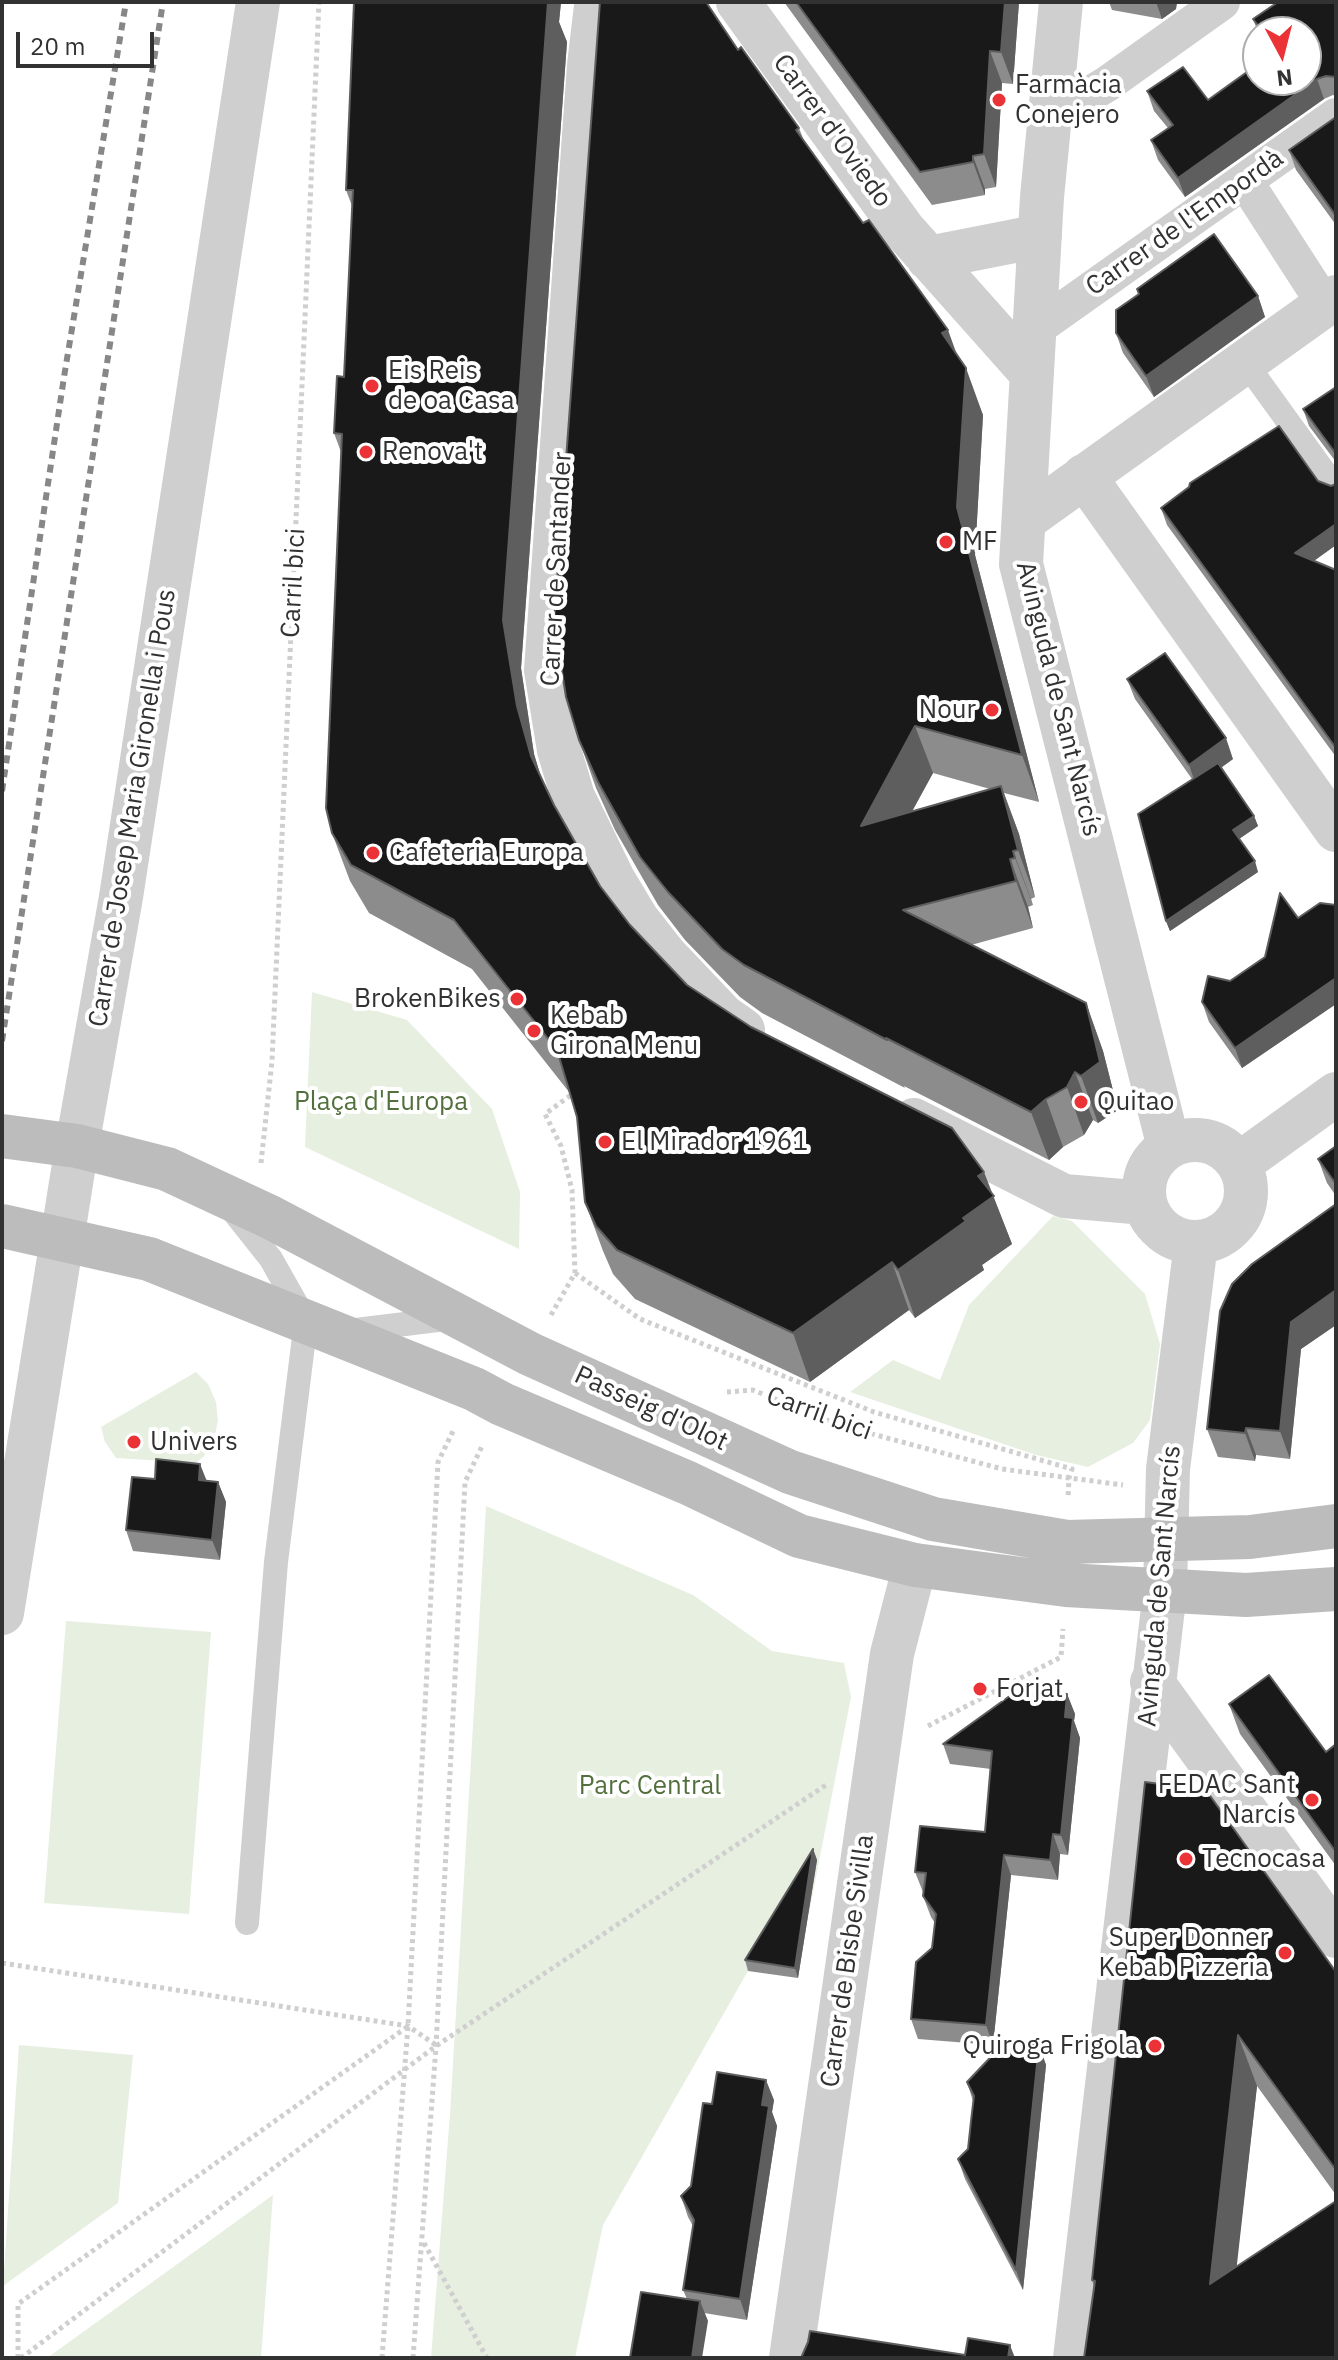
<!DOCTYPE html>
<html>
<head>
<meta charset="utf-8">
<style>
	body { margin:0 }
	#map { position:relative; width:1338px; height:2360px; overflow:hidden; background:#fff; font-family:"IBM Plex Sans",sans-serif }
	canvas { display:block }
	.frame { position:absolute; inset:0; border:4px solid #323232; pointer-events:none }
	.north { position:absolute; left:1242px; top:16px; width:80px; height:80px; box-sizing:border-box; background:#fff; border:2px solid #adadad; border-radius:50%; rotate:173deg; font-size:22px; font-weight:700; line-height:32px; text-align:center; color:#323232 }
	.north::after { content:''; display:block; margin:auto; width:28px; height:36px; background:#eb3236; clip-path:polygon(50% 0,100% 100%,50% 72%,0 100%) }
	.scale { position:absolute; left:16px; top:32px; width:138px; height:36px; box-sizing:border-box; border:4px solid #323232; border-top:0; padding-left:10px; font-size:24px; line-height:28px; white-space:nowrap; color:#323232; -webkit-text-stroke:6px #fff; paint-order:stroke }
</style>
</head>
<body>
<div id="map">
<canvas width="1338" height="2360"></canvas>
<div class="frame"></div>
<div class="north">N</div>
<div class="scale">20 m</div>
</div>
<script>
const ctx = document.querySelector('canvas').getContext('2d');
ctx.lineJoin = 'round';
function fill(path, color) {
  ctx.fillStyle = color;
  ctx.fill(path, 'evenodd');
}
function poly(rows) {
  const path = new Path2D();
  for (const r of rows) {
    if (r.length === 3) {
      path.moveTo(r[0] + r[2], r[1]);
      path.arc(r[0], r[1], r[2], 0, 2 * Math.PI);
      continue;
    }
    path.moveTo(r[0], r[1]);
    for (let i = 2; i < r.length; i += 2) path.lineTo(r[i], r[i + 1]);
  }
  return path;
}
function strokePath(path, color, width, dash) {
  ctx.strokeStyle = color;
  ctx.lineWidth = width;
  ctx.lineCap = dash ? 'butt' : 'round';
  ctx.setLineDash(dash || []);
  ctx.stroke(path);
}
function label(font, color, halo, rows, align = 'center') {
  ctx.font = font + ' "IBM Plex Sans",sans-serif';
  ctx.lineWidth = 8;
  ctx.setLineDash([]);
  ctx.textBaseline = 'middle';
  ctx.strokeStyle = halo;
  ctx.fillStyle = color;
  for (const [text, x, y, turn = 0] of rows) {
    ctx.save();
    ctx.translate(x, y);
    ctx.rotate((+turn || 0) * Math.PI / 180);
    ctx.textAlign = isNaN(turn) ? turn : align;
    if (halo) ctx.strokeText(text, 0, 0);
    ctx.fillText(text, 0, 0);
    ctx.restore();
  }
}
const green = poly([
	[312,992,407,1020,492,1109,520,1192,519,1249,305,1147],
	[1053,1216,1072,1221,1145,1294,1160,1344,1150,1420,1133,1443,1088,1467,1036,1455,850,1392,893,1360,940,1380,969,1305],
	[196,1372,208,1384,216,1402,218,1421,214,1439,204,1456,196,1463,116,1458,105,1442,101,1427],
	[486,1506,693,1595,772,1651,844,1663,851,1697,809,1913,791,1901,748,1971,603,2225,575,2358,431,2358,450,2114],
	[66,1621,211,1632,189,1914,44,1903],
	[19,2045,133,2055,118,2203,3,2286],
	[273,2195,261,2358,47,2358]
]);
const path = poly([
	[261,1163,272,1061,319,2],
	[575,1273,640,1319,874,1412,1072,1469,1069,1478,1068,1499],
	[551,1315,575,1273,572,1190,561,1146,545,1114,571,1095],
	[727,1392,753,1390,839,1425,1002,1469,1123,1485],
	[928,1726,1061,1657,1063,1629],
	[2,1963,408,2026,436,2045],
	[424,2243,487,2358],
	[18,2358,18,2304,407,2027],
	[21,2358,436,2046,826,1785],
	[382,2358,408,2026,438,1462,454,1429],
	[413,2358,436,2046,465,1482,483,1444]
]);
const service = poly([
	[1245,362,1336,488],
	[229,1206,271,1259,306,1321,276,1562,247,1923],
	[348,1331,454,1318]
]);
const pedestrian = poly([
	[1049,119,1107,84,1222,2],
	[1245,181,1325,305],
	[1034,330,1336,116]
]);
const minor = poly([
	[613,2,596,6,589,65,546,670,559,750,573,797,613,879,637,919,666,956,723,1016,743,1030],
	[738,2,903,229,1032,374],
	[1061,2,1042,197,1021,564,1169,1147],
	[928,258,1040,236],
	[1084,476,1336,830],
	[1024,520,1336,297],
	[914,1120,1064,1196,1145,1203],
	[1195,1191,51],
	[1239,1164,1336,1094],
	[2,1613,77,1146,121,897,258,2],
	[1152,1682,1336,1936],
	[791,2358,892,1654,915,1565],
	[1075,2358,1165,1591,1168,1469,1196,1243]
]);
const secondary = poly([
	[2,1136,77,1146,167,1169,270,1217,530,1354,790,1472,933,1519,1067,1542,1250,1537,1336,1526],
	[2,1226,149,1259,474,1389,502,1404,688,1483,799,1536,915,1565,1066,1585,1246,1595,1336,1589]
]);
const rail = poly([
	[2,791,64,377,126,2],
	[2,1041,163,2]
]);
const wall = poly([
	[561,2,559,22,567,42,521,668,534,754,541,777,554,805,600,886,630,925,687,985,992,1194,1012,1244,982,1265,984,1270,915,1318,909,1310,810,1382,635,1299,613,1274,603,1251,585,1202,577,1117,569,1092,472,969,369,913,350,881,332,833,341,452,334,433,344,377,352,206,346,190],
	[784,2,1019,2,1013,84,1002,83,996,187,985,189,985,195,932,205],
	[1109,2,1177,2,1176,9,1162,19,1112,10],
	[1336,2,1336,96,1333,95,1324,99,1185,197,1158,160,1151,140,1168,128,1154,111,1147,91,1208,100,1306,80],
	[1253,19,1263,32,1258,32],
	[738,50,799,128,804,141,957,355,983,415,975,555,1039,802,1004,793,1019,834,1035,897,1031,899,1033,905,1028,907,1033,928,971,945,1086,1003,1103,1051,1118,1110,1098,1123,1093,1120,1084,1135,1063,1147,1049,1160,904,1086,905,1088,762,1013,740,997,685,940,658,905,615,830,596,788,579,740],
	[933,773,990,789,912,811],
	[1336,117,1336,225,1296,170,1289,150],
	[1137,289,1258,296,1265,317,1154,397,1123,353,1116,333,1138,294],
	[1336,387,1336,462,1309,426,1303,409],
	[1318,481,1331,486,1336,484,1336,545,1314,561,1336,570,1336,757,1167,525,1161,508],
	[1127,679,1233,759,1221,768,1254,816,1258,826,1239,839,1258,872,1170,931,1166,921,1192,779,1135,699],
	[1336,905,1336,1004,1242,1068,1209,1022,1202,1002,1265,957,1298,918],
	[1336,1146,1336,1196,1327,1183,1318,1159],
	[1336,1204,1336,1325,1301,1349,1290,1459,1256,1455,1255,1461,1218,1457,1207,1429],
	[155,1479,218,1482,226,1502,220,1560,133,1551,126,1530],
	[1067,1694,1075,1714,1074,1721,1080,1738,1068,1855,1060,1854,1058,1880,1011,1875,993,2045,918,2039,911,2019,932,1948,935,1923,931,1917,923,1896,924,1892,923,1892,915,1872,985,1832,991,1769,950,1764,943,1744],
	[1229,1704,1326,1752,1336,1744,1336,1866,1240,1734],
	[1145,1782,1336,1972,1336,2195,1257,2086,1236,2267,1336,2358,1094,2287,1092,2280],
	[813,1849,817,1860,798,1978,748,1971,745,1960],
	[1039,2045,1046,2065,1023,2290,965,2179,958,2159,968,2149,973,2101,967,2082],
	[774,2100,772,2112,777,2126,747,2320,704,2313,708,2321,687,2299,683,2290,693,2226,688,2217,681,2196,691,2186,712,2104]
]);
const shadedWall = poly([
	[543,2,561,2,559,22,567,42,521,668,534,754,549,804,531,756,517,706,503,620],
	[1005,2,1019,2,1013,84,1001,52],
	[1156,2,1177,2,1176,9,1162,19],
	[990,51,1002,83,996,187,984,154],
	[1317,79,1324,99,1185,197,1178,178],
	[973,156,985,189,985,195,973,162],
	[1258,296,1265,317,1154,397,1146,376],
	[948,330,965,377,942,333],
	[966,368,983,415,975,555,1039,802,1022,755,957,507],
	[1336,524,1336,545,1301,570,1295,553],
	[915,726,933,773,878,874,861,826],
	[1226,738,1233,759,1196,785,1189,765],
	[1001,786,1019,834,1035,897,1018,850],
	[1254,816,1258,826,1236,841,1233,830],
	[1013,851,1031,899,1033,905,1015,858],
	[1010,859,1028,907,1033,928,1016,881],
	[1255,861,1258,872,1170,931,1166,921],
	[1336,978,1336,1004,1242,1068,1235,1048],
	[1086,1003,1103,1051,1118,1110,1098,1123,1081,1076],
	[1075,1072,1093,1120,1084,1135,1067,1087],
	[1046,1099,1063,1147,1049,1160,1031,1112],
	[984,1172,1012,1244,982,1265,984,1270,915,1318,898,1270,963,1218,978,1176],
	[892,1262,909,1310,810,1382,793,1333],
	[1336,1290,1336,1325,1301,1349,1290,1459,1280,1431,1291,1322],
	[1246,1428,1256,1455,1255,1461,1245,1433],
	[200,1464,208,1484,199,1480],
	[218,1482,226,1502,220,1560,212,1540],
	[1067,1694,1075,1714,1074,1721,1080,1738,1068,1855,1061,1835],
	[1053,1834,1060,1854,1058,1880,1050,1860],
	[813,1849,817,1860,798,1978,795,1968],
	[1004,1855,1011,1875,993,2045,986,2025],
	[1238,2035,1257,2086,1229,2335,1210,2284],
	[1039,2045,1046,2065,1023,2290,1016,2270],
	[766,2080,774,2100,772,2112,777,2126,747,2320,740,2299,762,2105],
	[700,2301,708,2321,702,2358,692,2358],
	[1010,2345,1015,2358,1008,2358]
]);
const building = poly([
	[354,2,548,2,503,620,517,706,531,756,554,805,600,886,630,925,687,985,751,1027,952,1128,984,1172,978,1176,994,1196,963,1218,966,1221,898,1270,892,1262,793,1333,617,1250,596,1226,585,1202,577,1117,557,1050,454,920,351,865,332,833,326,808,342,434,334,433,337,376,344,377,353,190,346,190,354,2],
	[600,2,706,2,738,50,741,47,799,128,796,130,863,223,869,220,948,330,942,333,966,368,957,507,1022,755,915,726,861,826,1001,786,1018,850,1013,851,1015,858,1010,859,1016,881,903,910,1086,1003,1100,1062,1081,1076,1075,1072,1067,1087,1046,1099,1031,1112,886,1038,887,1040,744,965,722,949,668,892,640,857,598,782,579,740,566,697,554,621,600,2],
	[796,2,1005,2,1001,52,990,51,984,154,973,156,973,162,920,172,796,2],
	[1278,2,1336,2,1336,77,1326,76,1317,79,1178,178,1151,140,1173,125,1147,91,1183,67,1208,100,1258,64,1258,80,1306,80,1306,32,1263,32,1253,19,1278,2],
	[1336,117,1336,216,1289,150,1336,117],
	[1214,234,1258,296,1146,376,1116,333,1116,310,1139,294,1137,289,1214,234],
	[1336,387,1336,454,1303,409,1336,387],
	[1279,426,1318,481,1331,486,1336,484,1336,524,1295,553,1336,570,1336,748,1161,508,1189,487,1190,483,1279,426],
	[1165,653,1226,738,1189,765,1127,679,1165,653],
	[1218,763,1254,816,1233,830,1255,861,1166,921,1138,814,1218,763],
	[1280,893,1298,918,1320,903,1336,905,1336,978,1235,1048,1202,1002,1208,976,1230,981,1265,957,1280,893],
	[1336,1146,1336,1184,1318,1159,1336,1146],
	[1336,1204,1336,1290,1291,1322,1280,1431,1246,1428,1245,1433,1207,1429,1220,1311,1232,1284,1252,1264,1336,1204],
	[156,1459,200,1464,199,1480,218,1482,212,1540,126,1530,132,1477,155,1479,156,1459],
	[1269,1675,1326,1752,1336,1744,1336,1852,1229,1704,1269,1675],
	[1018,1690,1067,1694,1065,1717,1073,1718,1061,1835,1053,1834,1050,1860,1004,1855,986,2025,911,2019,916,1962,932,1948,936,1914,923,1896,926,1873,915,1872,920,1826,985,1832,992,1751,943,1744,1018,1690],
	[1145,1782,1206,1790,1336,1972,1336,2170,1238,2035,1210,2284,1336,2201,1336,2358,1084,2358,1095,2281,1092,2280,1145,1782],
	[813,1849,795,1968,745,1960,813,1849],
	[1005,2042,1039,2045,1016,2270,958,2159,968,2149,971,2121,974,2096,967,2082,1005,2042],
	[717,2072,766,2080,762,2105,769,2106,740,2299,683,2290,694,2220,681,2196,691,2186,703,2103,712,2104,717,2072],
	[641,2292,700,2301,692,2358,630,2358,641,2292],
	[810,2331,965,2355,968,2338,1010,2345,1008,2358,801,2358,808,2342,810,2331]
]);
const markers = [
	[999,100,8,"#eb3236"],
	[372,386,8,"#eb3236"],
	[366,452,8,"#eb3236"],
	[946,542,8,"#eb3236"],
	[992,710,8,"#eb3236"],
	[373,853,8,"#eb3236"],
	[517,999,8,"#eb3236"],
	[534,1031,8,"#eb3236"],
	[1081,1102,8,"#eb3236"],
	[605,1142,8,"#eb3236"],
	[134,1442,8,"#eb3236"],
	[980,1689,8,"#eb3236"],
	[1312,1800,8,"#eb3236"],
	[1186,1859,8,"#eb3236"],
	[1285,1953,8,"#eb3236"],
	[1155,2046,8,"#eb3236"]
];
const poiNames = [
	["Farmàcia",1015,85],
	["Conejero",1015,115],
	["Eis Reis",388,371],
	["de oa Casa",388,401],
	["Renova't",382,452],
	["MF",962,542],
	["Nour",976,710,"right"],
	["Cafeteria Europa",389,853],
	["BrokenBikes",501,999,"right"],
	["Kebab",550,1016],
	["Girona Menu",550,1046],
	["Quitao",1097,1102],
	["El Mirador 1961",621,1142],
	["Univers",150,1442],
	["Forjat",996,1689],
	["FEDAC Sant",1296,1785,"right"],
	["Narcís",1296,1815,"right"],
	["Tecnocasa",1202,1859],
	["Super Donner",1269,1938,"right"],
	["Kebab Pizzeria",1269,1968,"right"],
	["Quiroga Frigola",1139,2046,"right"]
];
const streetNames = [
	["Carrer d'Oviedo",832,131,54],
	["Carrer de l'Empordà",1185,223,-35],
	["Carrer de Santander",557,569,-87],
	["Carril bici",294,583,-87],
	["Avinguda de Sant Narcís",1058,699,76],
	["Carrer de Josep Maria Gironella i Pous",133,808,-81],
	["Passeig d'Olot",651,1409,25],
	["Carril bici",819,1414,20],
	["Avinguda de Sant Narcís",1160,1586,-85],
	["Carrer de Bisbe Sivilla",848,1961,-82]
];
const parkNames = [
	["Plaça d'Europa",381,1102],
	["Parc Central",650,1786]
];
fill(green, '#e7efe1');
strokePath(path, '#cfcfcf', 5, [4, 4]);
strokePath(service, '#cfcfcf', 24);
strokePath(pedestrian, '#cfcfcf', 36);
strokePath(minor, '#cfcfcf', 44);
strokePath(secondary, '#bcbcbc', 44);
strokePath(rail, '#878787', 6, [8, 6]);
fill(wall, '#8c8c8c');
fill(shadedWall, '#5e5e5e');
fill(building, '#191919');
strokePath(building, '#5e5e5e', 2);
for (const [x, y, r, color] of markers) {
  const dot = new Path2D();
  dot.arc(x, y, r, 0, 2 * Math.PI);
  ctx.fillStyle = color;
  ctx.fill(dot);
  strokePath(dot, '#fff', 3);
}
label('26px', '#323232', '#fff', poiNames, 'left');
label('26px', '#323232', '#fff', streetNames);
label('26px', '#52703d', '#fff', parkNames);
</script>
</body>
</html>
